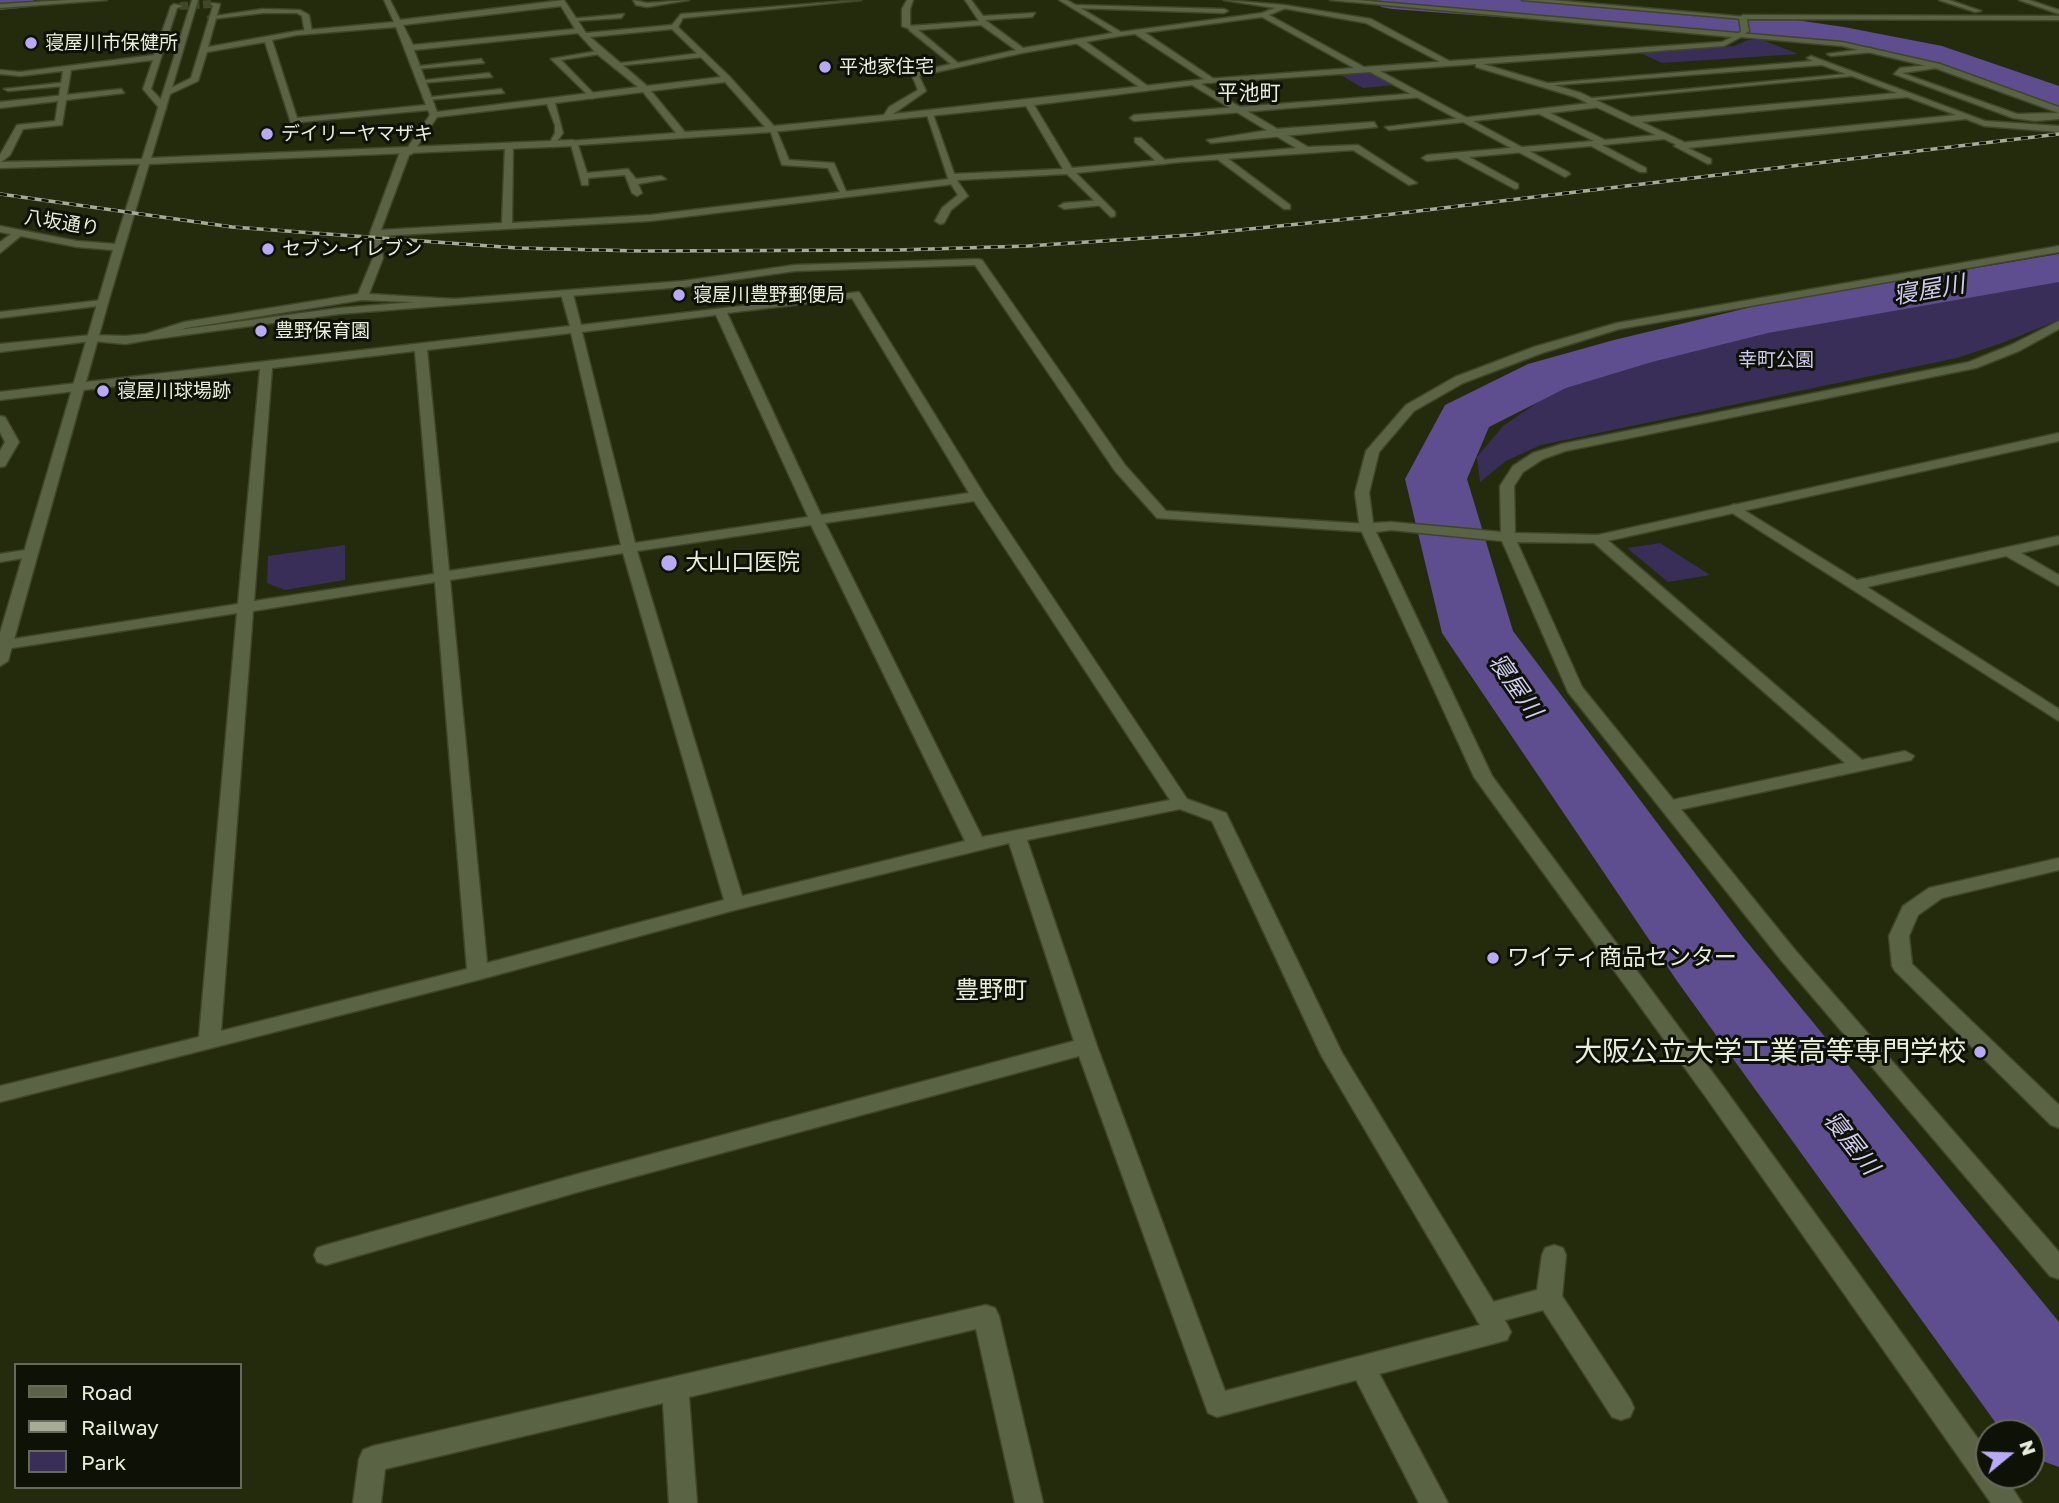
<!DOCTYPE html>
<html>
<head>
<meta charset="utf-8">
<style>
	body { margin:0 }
	#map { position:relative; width:2059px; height:1503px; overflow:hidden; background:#242a0c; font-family:"Golos Text",sans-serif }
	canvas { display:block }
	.legend { position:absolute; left:14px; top:1363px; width:228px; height:126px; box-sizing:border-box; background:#0e1106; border:2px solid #66695c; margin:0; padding:9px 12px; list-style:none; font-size:21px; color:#e9eedc }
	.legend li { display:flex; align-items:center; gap:14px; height:35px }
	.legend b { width:35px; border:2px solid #66695c }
	.north { position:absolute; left:1975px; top:1419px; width:70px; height:70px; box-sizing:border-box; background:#0e1106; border:2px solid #66695c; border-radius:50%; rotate:71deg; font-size:19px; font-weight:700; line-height:28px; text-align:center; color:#e9eedc }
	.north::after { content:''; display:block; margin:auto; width:24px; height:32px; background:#baaaf6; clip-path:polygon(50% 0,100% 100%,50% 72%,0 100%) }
</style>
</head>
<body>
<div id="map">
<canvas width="2059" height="1503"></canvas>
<ul class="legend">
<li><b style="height:9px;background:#5b6345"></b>Road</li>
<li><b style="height:9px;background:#a7ac96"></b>Railway</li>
<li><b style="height:19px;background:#382e58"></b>Park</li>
</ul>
<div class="north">N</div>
</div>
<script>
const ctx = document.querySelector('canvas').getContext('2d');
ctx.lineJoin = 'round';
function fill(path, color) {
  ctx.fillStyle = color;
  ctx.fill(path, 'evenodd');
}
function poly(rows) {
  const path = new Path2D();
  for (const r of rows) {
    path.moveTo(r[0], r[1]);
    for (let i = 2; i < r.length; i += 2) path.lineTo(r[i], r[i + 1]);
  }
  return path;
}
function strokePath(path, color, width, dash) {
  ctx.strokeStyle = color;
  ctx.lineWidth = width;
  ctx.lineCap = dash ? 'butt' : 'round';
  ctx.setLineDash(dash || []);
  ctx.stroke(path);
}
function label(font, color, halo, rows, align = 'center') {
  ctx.font = font + ' "Golos Text","Noto Sans JP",sans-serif';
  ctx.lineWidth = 6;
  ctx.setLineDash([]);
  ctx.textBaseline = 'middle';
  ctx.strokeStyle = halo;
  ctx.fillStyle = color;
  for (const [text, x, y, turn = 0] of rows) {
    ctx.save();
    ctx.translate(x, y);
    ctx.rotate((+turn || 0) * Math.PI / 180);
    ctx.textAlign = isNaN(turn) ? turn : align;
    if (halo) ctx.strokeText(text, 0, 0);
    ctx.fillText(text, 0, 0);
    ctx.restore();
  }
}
const green = poly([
	[1760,39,1798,54,1662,63,1638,52,1734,46,1748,40],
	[1364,72,1371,73,1395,85,1363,88,1337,73],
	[2059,276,2059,320,2002,343,1957,358,1541,445,1506,461,1480,482,1477,457,1503,426,1563,385,1771,324],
	[1660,543,1710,575,1668,582,1627,548],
	[345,545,345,580,285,590,267,583,268,556]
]);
const stream = poly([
	[1454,0,1414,3,1412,2,1424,0,1454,0]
]);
const river = poly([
	[0,0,34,0,30,7,0,10,0,0],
	[1377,0,1522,0,1789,19,1844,27,1942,46,2059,86,2059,109,1922,62,1844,47,1789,39,1392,9,1381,7,1377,0],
	[2059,254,2059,282,1768,333,1652,362,1566,388,1489,427,1467,479,1513,631,1743,937,2059,1322,2059,1467,2031,1457,2031,1433,2003,1433,1677,981,1442,633,1405,479,1445,405,1528,364,1614,340,1768,303,2059,254]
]);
const minorTunnel = poly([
	[180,6,212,4]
]);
const service = poly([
	[907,0,913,0,910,9,910,25,916,28,912,30,902,26,902,9,907,0],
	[1075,5,1224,9,1228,11,1224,13,1073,8,1075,5],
	[1284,5,1371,19,1453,63,1446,65,1366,23,1282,8,1284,5],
	[263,9,300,10,309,15,312,32,305,34,302,16,297,13,263,13,212,19,208,17,263,9],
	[624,14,621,18,573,21,569,19,624,14],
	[1135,30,1141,30,1217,81,1210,83,1135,34,1135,30],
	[1076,39,1082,39,1152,89,1145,91,1076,43,1076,39],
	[1871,48,1874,52,1831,56,1827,54,1871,48],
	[603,50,600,54,561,60,595,95,592,99,551,59,603,50],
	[701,53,704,57,617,66,613,64,701,53],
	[1811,56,1985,121,2059,126,2059,132,1984,126,1966,119,1688,148,1711,159,1711,163,1708,164,1674,146,1678,143,1956,115,1907,97,1631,123,1627,120,1631,117,1897,93,1852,76,1586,101,1582,99,1846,74,1822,65,1543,86,1539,84,1813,61,1807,58,1811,56],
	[481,59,484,63,416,69,412,67,481,59],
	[1940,64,1937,68,1902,73,2017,114,2059,113,2059,119,2035,121,2013,118,1894,74,1900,68,1940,64],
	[489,73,492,77,421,83,417,81,489,73],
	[68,82,65,86,8,91,4,89,68,82],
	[121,89,124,93,0,108,0,102,121,89],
	[501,89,504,93,427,100,423,98,501,89],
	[1420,93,1423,97,1134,121,1130,118,1134,115,1420,93],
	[1598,102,1601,107,1550,113,1605,140,1667,134,1668,136,1664,139,1602,145,1646,168,1646,172,1640,172,1591,146,1469,157,1518,184,1518,188,1515,189,1457,158,1427,161,1422,158,1427,155,1594,141,1539,114,1389,130,1385,127,1598,102],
	[926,112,933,114,956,179,968,196,951,210,944,223,940,224,935,221,942,208,958,195,949,181,926,112],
	[1374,122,1377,127,1211,143,1207,140,1275,129,1374,122],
	[769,127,776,129,789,160,834,163,848,196,842,196,828,168,782,165,769,127],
	[1135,138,1141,138,1165,160,1165,164,1159,164,1135,142,1135,138],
	[1217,155,1223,155,1290,205,1290,209,1284,209,1217,159,1217,155],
	[1101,200,1106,203,1104,205,1064,209,1059,206,1064,203,1101,200],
	[1734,504,1857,580,2059,536,2059,544,2021,553,2059,575,2059,586,2006,556,1867,587,2059,709,2059,721,1729,511,1727,508,1734,504],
	[1598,535,1603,536,1862,760,1905,751,1914,756,1911,760,1669,812,1663,810,1660,806,1663,802,1845,763,1593,542,1591,539,1593,536,1598,535],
	[2059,858,2059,870,1942,898,1918,915,1909,936,1912,964,2059,1105,2059,1128,2051,1125,1895,971,1892,966,1889,936,1903,906,1929,888,2059,858],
	[1554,1245,1563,1248,1566,1255,1562,1296,1630,1399,1634,1408,1630,1417,1621,1420,1612,1417,1543,1310,1487,1325,1478,1322,1474,1314,1478,1306,1537,1290,1542,1255,1545,1248,1554,1245],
	[1363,1356,1372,1360,1448,1503,1419,1503,1350,1368,1354,1360,1363,1356]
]);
const pedestrian = poly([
	[978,259,982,260,1125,465,1166,511,1367,524,1374,528,1367,532,1157,518,1115,471,975,265,795,271,683,287,339,314,148,340,142,337,148,334,339,308,683,281,795,265,978,259]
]);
const minor = poly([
	[68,0,107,0,0,8,0,4,68,0],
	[384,0,390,0,400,20,564,0,586,33,672,25,681,14,861,0,683,18,678,27,730,77,774,126,884,115,889,107,918,90,911,73,951,64,909,30,909,26,979,21,965,0,971,0,983,16,1035,13,1032,17,985,20,1023,48,1113,33,1059,0,1067,0,1121,32,1262,13,1275,8,1224,0,1284,5,1286,8,1269,15,1364,67,1722,42,1732,37,1330,0,1357,0,1842,42,1940,64,2059,107,2059,113,1935,68,1842,46,1741,37,1724,46,1483,64,1581,93,1684,142,1685,144,1681,147,1575,97,1476,67,1476,64,1380,71,1568,172,1570,174,1565,177,1370,72,1206,83,1201,84,1308,147,1358,145,1417,183,1409,185,1353,150,1181,162,1076,173,1115,212,1115,216,1111,217,1067,174,958,180,954,184,650,221,380,236,383,258,369,294,455,299,461,302,459,304,362,300,186,328,148,340,126,344,92,341,0,352,0,344,92,335,126,336,146,334,184,322,358,294,373,258,370,233,400,152,406,150,430,115,428,110,291,123,265,42,207,52,198,81,170,94,163,92,191,78,213,6,210,3,220,4,208,47,297,31,394,22,384,0],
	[561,6,575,29,413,45,403,25,561,6],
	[1262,17,1354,68,1206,79,893,114,926,91,919,76,1022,53,1120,36,1262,17],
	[981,25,1016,50,958,63,918,30,981,25],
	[396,27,426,105,297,118,272,40,297,35,396,27],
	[672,29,721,77,647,86,590,37,672,29],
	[578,33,597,54,638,87,437,112,414,50,578,33],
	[725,82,765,127,685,132,651,91,725,82],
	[1192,85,1296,148,1072,168,1034,105,1192,85],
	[643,92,676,133,570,141,582,185,588,185,588,178,625,175,632,193,637,196,642,193,638,184,666,179,661,176,636,179,628,169,587,173,578,145,772,132,1026,106,1063,169,953,174,949,179,650,215,512,223,513,147,509,144,505,147,502,223,381,230,409,155,412,154,437,117,547,104,555,125,555,133,549,144,553,147,563,133,555,103,643,92],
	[633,0,647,3,689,0,647,7,636,5,633,0],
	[1522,0,1552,0,1747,17,1743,19,1522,0],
	[2019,0,2029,0,2059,10,2059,14,2019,0],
	[174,4,183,6,177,8,151,89,166,105,166,109,160,109,143,89,153,60,71,70,62,125,23,129,10,155,0,163,0,155,17,125,55,121,63,71,20,76,0,74,0,70,20,72,154,55,171,6,174,4],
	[14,232,23,234,0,253,0,242,14,232],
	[2059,246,2059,252,1619,329,1542,353,1463,383,1414,411,1379,452,1369,493,1373,523,1391,522,1501,532,1500,486,1513,466,1533,453,1562,444,1969,362,2011,345,2059,321,2059,329,2019,351,1976,368,1565,451,1543,459,1523,472,1514,486,1515,533,1598,535,2059,433,2059,441,1598,543,1517,542,1582,687,1795,950,2059,1252,2059,1279,2050,1276,1781,960,1568,692,1502,541,1391,530,1376,532,1492,776,1724,1088,1989,1454,1989,1475,2004,1475,2022,1503,1991,1503,1708,1100,1474,777,1360,528,1355,493,1366,451,1406,405,1455,377,1534,347,1617,323,2059,246],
	[567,291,573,294,581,325,859,292,985,496,1187,799,1226,813,1228,817,1342,1053,1507,1324,1511,1332,1507,1340,1217,1417,1208,1413,1079,1056,578,1192,326,1265,317,1262,314,1255,317,1248,326,1245,578,1174,1074,1041,1009,843,735,910,478,980,0,1102,0,1086,199,1037,237,613,6,649,0,647,0,641,238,604,260,369,0,400,0,392,570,326,561,294,567,291],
	[852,298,969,493,821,515,727,313,852,298],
	[716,315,808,517,635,543,582,332,716,315],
	[571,333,621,545,449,571,427,350,571,333],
	[415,351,434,574,254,601,272,368,415,351],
	[974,501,1170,800,982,837,825,523,974,501],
	[811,525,965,841,742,896,637,551,811,525],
	[623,553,724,900,487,963,450,580,623,553],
	[435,582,467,969,221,1031,253,611,435,582],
	[1180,809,1212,821,1321,1055,1480,1325,1225,1391,1097,1046,1027,840,1180,809],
	[102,300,106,301,106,305,0,318,0,312,102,300],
	[0,416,5,417,19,442,5,466,0,467,0,451,5,442,0,432,0,416],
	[31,549,36,550,38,553,36,556,0,562,0,554,31,549],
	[986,1305,995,1308,999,1316,1043,1503,1015,1503,976,1329,689,1397,697,1503,669,1503,663,1403,385,1469,381,1503,353,1503,359,1459,363,1450,373,1446,986,1305]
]);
const tertiary = poly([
	[192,0,198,0,151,158,573,140,577,143,573,146,149,164,108,303,8,661,0,666,0,633,113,250,77,247,0,232,0,226,77,241,115,244,140,164,0,168,0,162,142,159,192,0],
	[1939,0,1949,0,1981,11,1975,12,1939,0],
	[1743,15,2059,16,2059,20,1747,19,1749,31,1742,36,1738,34,1741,31,1739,17,1743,15]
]);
const rail = poly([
	[0,194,232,227,517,248,641,251,898,250,1028,246,1190,235,1368,217,2059,134]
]);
const markers = [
	[31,43,7,"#baaaf6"],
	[825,67,7,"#baaaf6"],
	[267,134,7,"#baaaf6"],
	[268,249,7,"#baaaf6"],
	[679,295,7,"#baaaf6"],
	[261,331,7,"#baaaf6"],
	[103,391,7,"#baaaf6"],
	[669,563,9,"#baaaf6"],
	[1493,958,7,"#baaaf6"],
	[1980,1052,7,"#baaaf6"]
];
const farPoinames = [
	["寝屋川市保健所",45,43],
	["平池家住宅",839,67],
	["デイリーヤマザキ",281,134],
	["セブン-イレブン",282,249],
	["寝屋川豊野郵便局",693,295],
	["豊野保育園",275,331],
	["寝屋川球場跡",117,391]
];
const farStreetnames = [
	["八坂通り",62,223,9]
];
const farParknames = [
	["幸町公園",1776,360]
];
const farNeighbourhoodnames = [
	["平池町",1249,93]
];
const poiNames = [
	["大山口医院",685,563],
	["ワイティ商品センター",1507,958]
];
const waterNames = [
	["寝屋川",1929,290,-10],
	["寝屋川",1515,686,55],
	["寝屋川",1851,1143,52]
];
const neighbourhoodNames = [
	["豊野町",991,990]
];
const nearPoinames = [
	["大阪公立大学工業高等専門学校",1966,1052]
];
fill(green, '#382e58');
fill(stream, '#887da6');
fill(river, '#5e4d8f');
strokePath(minorTunnel, '#42472b', 8, [8, 3.5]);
strokePath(service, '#404529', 3);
strokePath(pedestrian, '#404529', 3);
strokePath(minor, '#404529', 3);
strokePath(tertiary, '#404529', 3);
fill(service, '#5b6345');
fill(pedestrian, '#5b6345');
fill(minor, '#5b6345');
fill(tertiary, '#5b6345');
strokePath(rail, '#a7ac96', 3.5);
strokePath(rail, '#0e1106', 2.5, [7]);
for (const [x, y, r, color] of markers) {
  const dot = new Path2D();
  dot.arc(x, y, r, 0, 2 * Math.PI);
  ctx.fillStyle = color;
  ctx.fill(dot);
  strokePath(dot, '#0e1106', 2.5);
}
label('19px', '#e9eedc', '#0e1106', farPoinames, 'left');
label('19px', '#e9eedc', '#0e1106', farStreetnames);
label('19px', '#d2cbf2', '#0e1106', farParknames);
label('21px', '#e9eedc', '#0e1106', farNeighbourhoodnames);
label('23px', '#e9eedc', '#0e1106', poiNames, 'left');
label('italic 24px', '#d1caf1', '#0e1106', waterNames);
label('24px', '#e9eedc', '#0e1106', neighbourhoodNames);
label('28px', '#e9eedc', '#0e1106', nearPoinames, 'right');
</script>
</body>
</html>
